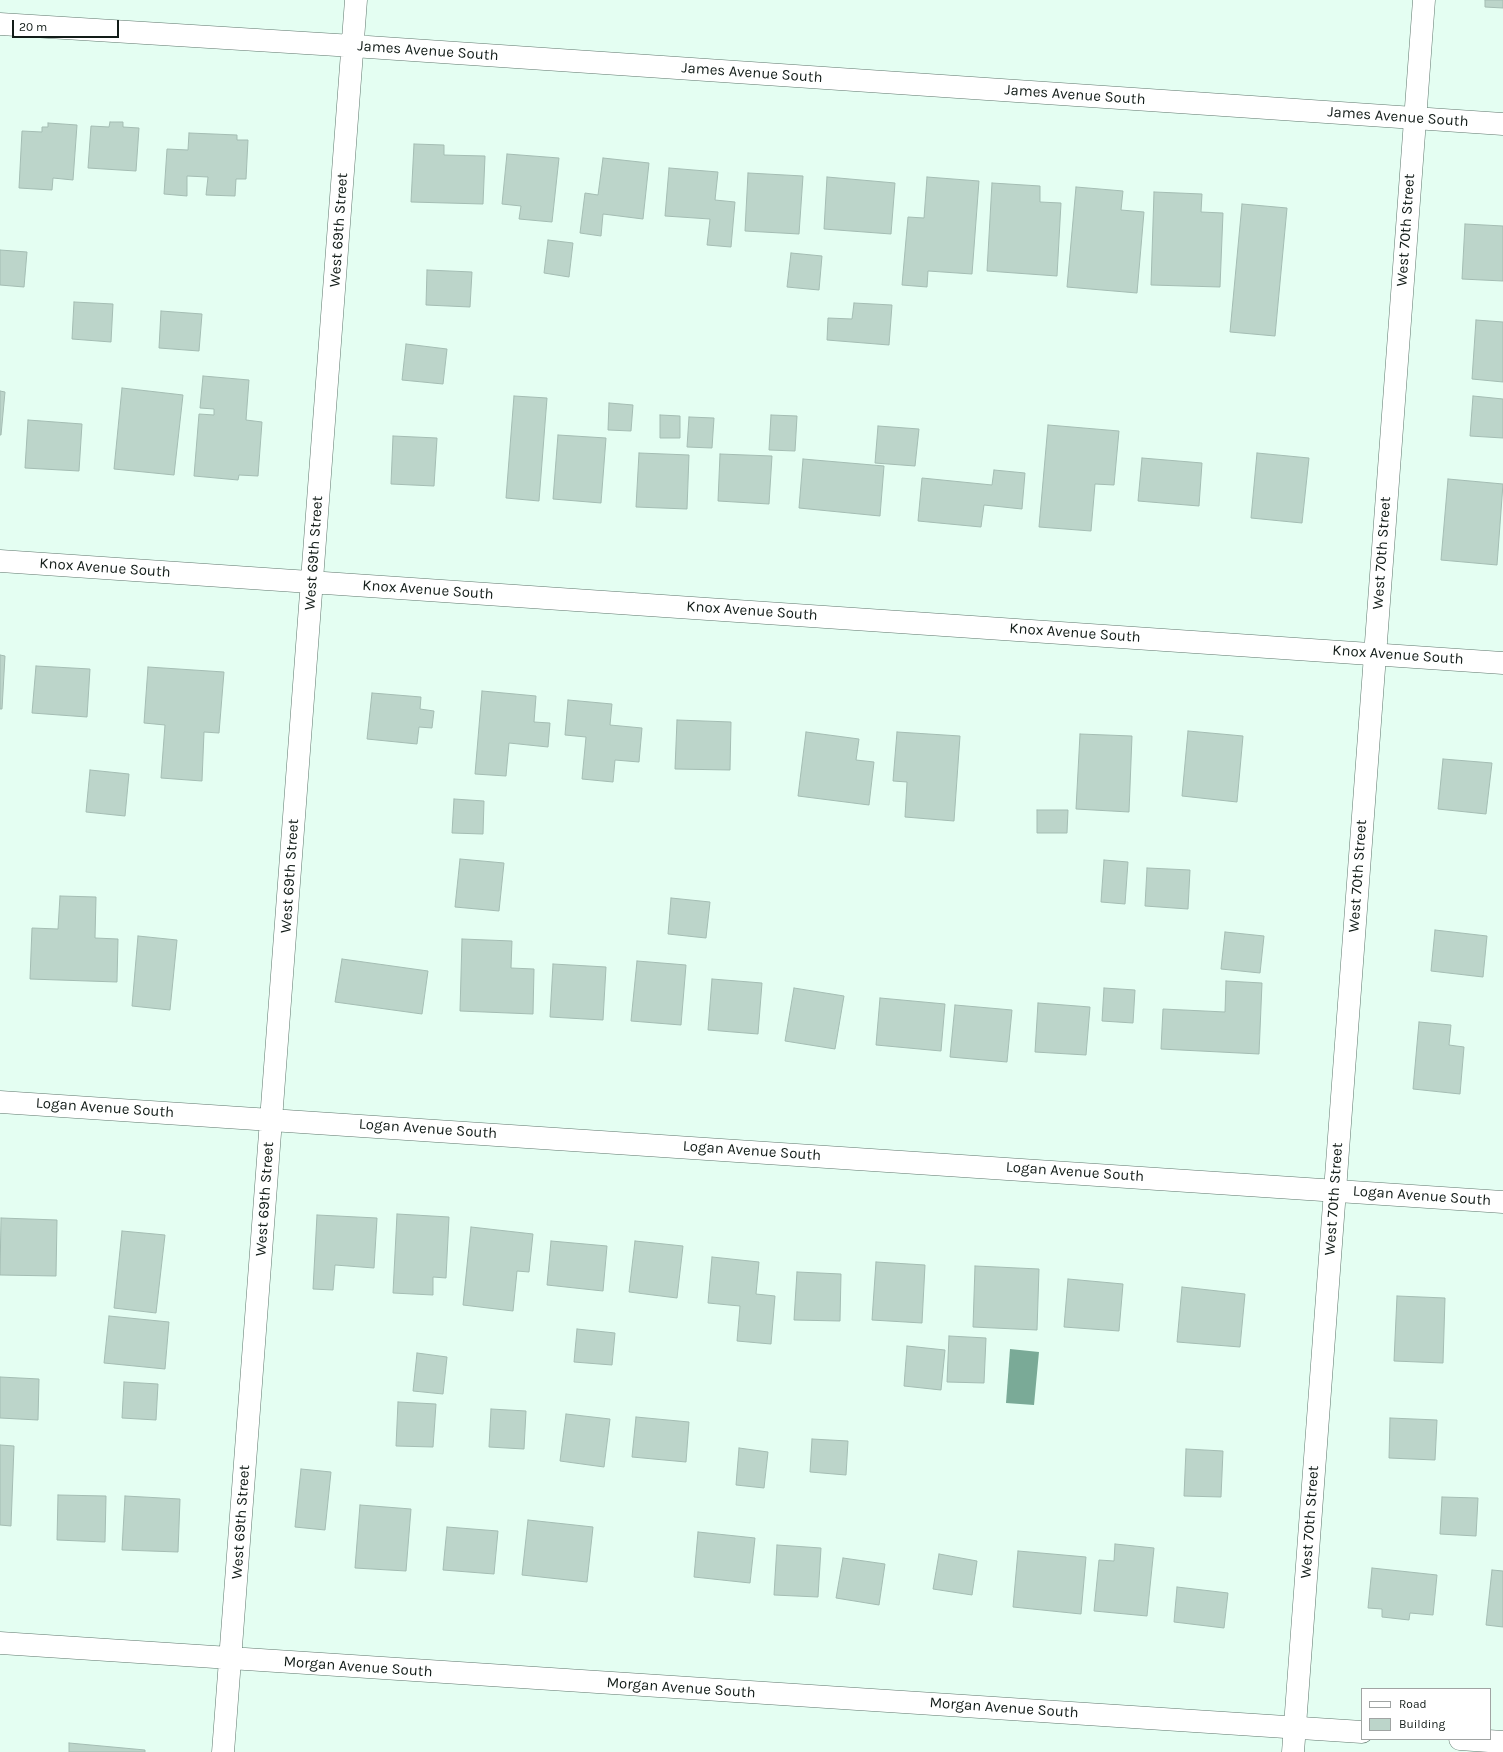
<!DOCTYPE html>
<html>
<head>
<meta charset="utf-8">
<style>
	body { margin:0 }
	#map { position:relative; width:1503px; height:1752px; overflow:hidden; background:#e4fef2; font-family:Karla,sans-serif }
	canvas { display:block }
	.legend { position:absolute; left:1361px; top:1688px; width:130px; height:52px; box-sizing:border-box; background:#fff; border:1px solid #a0a4a3; margin:0; padding:5px 7px; list-style:none; font-size:12px; color:#121c18 }
	.legend li { display:flex; align-items:center; gap:8px; height:20px }
	.legend b { width:20px; border:1px solid #a0a4a3 }
	.scale { position:absolute; left:12px; top:20px; width:107px; height:18px; box-sizing:border-box; border:2px solid #121c18; border-top:0; padding-left:5px; font-size:12px; line-height:14px; white-space:nowrap; color:#121c18; -webkit-text-stroke:3px #fff; paint-order:stroke }
</style>
</head>
<body>
<div id="map">
<canvas width="1503" height="1752"></canvas>
<ul class="legend">
<li><b style="height:5px;background:#fff"></b>Road</li>
<li><b style="height:11px;background:#bcd5ca"></b>Building</li>
</ul>
<div class="scale">20 m</div>
</div>
<script>
const ctx = document.querySelector('canvas').getContext('2d');
ctx.lineJoin = 'round';
function fill(path, color) {
  ctx.fillStyle = color;
  ctx.fill(path, 'evenodd');
}
function poly(rows) {
  const path = new Path2D();
  for (const r of rows) {
    path.moveTo(r[0], r[1]);
    for (let i = 2; i < r.length; i += 2) path.lineTo(r[i], r[i + 1]);
  }
  return path;
}
function strokePath(path, color, width, dash) {
  ctx.strokeStyle = color;
  ctx.lineWidth = width;
  ctx.lineCap = dash ? 'butt' : 'round';
  ctx.setLineDash(dash || []);
  ctx.stroke(path);
}
function label(font, color, halo, rows, align = 'center') {
  ctx.font = font + ' Karla,sans-serif';
  ctx.lineWidth = 3.5;
  ctx.setLineDash([]);
  ctx.textBaseline = 'middle';
  ctx.strokeStyle = halo;
  ctx.fillStyle = color;
  for (const [text, x, y, turn = 0] of rows) {
    ctx.save();
    ctx.translate(x, y);
    ctx.rotate((+turn || 0) * Math.PI / 180);
    ctx.textAlign = isNaN(turn) ? turn : align;
    if (halo) ctx.strokeText(text, 0, 0);
    ctx.fillText(text, 0, 0);
    ctx.restore();
  }
}
const water = poly([
	[1010,1349,1039,1352,1034,1405,1006,1403]
]);
const building = poly([
	[1485,0,1503,0,1503,8,1485,7,1485,0],
	[110,122,123,122,123,127,139,128,136,171,88,168,91,126,109,127,110,122],
	[48,123,77,125,73,180,53,178,52,190,19,188,22,131,42,132,42,127,48,127,48,123],
	[189,133,237,135,237,140,248,140,246,179,236,179,235,196,206,195,208,177,187,176,187,196,164,194,167,149,188,150,189,133],
	[414,144,444,145,444,155,485,156,483,204,411,202,414,144],
	[507,154,559,158,552,222,519,219,521,206,502,204,507,154],
	[603,158,649,163,643,219,603,214,601,236,580,233,585,193,598,195,603,158],
	[669,168,718,172,715,200,735,202,731,247,707,245,710,219,665,216,669,168],
	[748,173,803,176,799,234,745,231,748,173],
	[827,177,895,183,891,234,824,229,827,177],
	[927,177,979,181,972,274,928,271,927,287,902,285,908,217,924,218,927,177],
	[992,183,1040,186,1040,202,1061,203,1057,276,987,271,992,183],
	[1076,187,1123,191,1121,210,1144,212,1137,293,1067,287,1076,187],
	[1154,192,1202,194,1201,212,1223,213,1220,287,1151,285,1154,192],
	[1242,204,1287,208,1275,336,1230,332,1242,204],
	[1465,224,1503,226,1503,281,1462,279,1465,224],
	[548,240,573,243,569,277,544,273,548,240],
	[0,250,27,252,24,287,0,285,0,250],
	[791,253,822,256,819,290,787,287,791,253],
	[427,270,472,272,470,307,426,305,427,270],
	[74,302,113,304,111,342,72,339,74,302],
	[854,303,892,305,889,345,827,340,828,318,852,319,854,303],
	[161,311,202,314,199,351,159,348,161,311],
	[1476,320,1503,322,1503,382,1472,379,1476,320],
	[406,344,447,349,443,384,402,380,406,344],
	[203,376,249,380,246,420,262,422,258,476,239,475,238,480,194,476,199,414,214,415,214,409,200,408,203,376],
	[122,388,183,395,174,475,114,469,122,388],
	[0,391,5,392,1,435,0,435,0,391],
	[514,396,547,398,539,501,506,498,514,396],
	[1473,396,1503,399,1503,438,1470,436,1473,396],
	[609,403,633,405,631,431,608,430,609,403],
	[660,415,680,416,680,438,660,438,660,415],
	[771,415,797,416,795,451,769,450,771,415],
	[689,417,714,418,712,448,687,447,689,417],
	[28,420,82,424,79,471,25,468,28,420],
	[1048,425,1119,431,1114,485,1095,484,1091,531,1039,527,1048,425],
	[878,426,919,429,915,466,875,463,878,426],
	[558,435,606,438,601,503,553,499,558,435],
	[393,436,437,438,434,486,391,484,393,436],
	[639,453,689,455,687,509,636,507,639,453],
	[1257,453,1309,458,1302,523,1251,518,1257,453],
	[720,454,772,456,769,504,718,501,720,454],
	[1142,458,1202,463,1199,506,1138,501,1142,458],
	[803,459,884,466,880,516,799,508,803,459],
	[994,470,1025,473,1022,509,984,505,981,527,918,521,922,478,992,485,994,470],
	[1448,479,1503,484,1497,565,1441,560,1448,479],
	[0,655,5,656,2,709,0,709,0,655],
	[36,666,90,669,87,717,32,713,36,666],
	[148,667,224,672,219,733,204,732,202,781,161,778,165,725,144,723,148,667],
	[482,691,536,696,534,722,550,723,548,747,509,743,506,776,475,774,482,691],
	[372,693,421,697,420,709,434,711,432,728,419,727,417,744,367,739,372,693],
	[568,700,612,704,610,725,642,728,639,762,615,760,613,782,582,779,586,737,565,735,568,700],
	[677,720,731,722,730,770,675,769,677,720],
	[1188,731,1243,736,1237,802,1182,796,1188,731],
	[806,732,859,739,856,760,874,762,869,805,798,796,806,732],
	[897,732,960,736,954,821,905,817,907,782,893,781,897,732],
	[1080,734,1132,736,1129,812,1076,809,1080,734],
	[1443,759,1492,763,1486,814,1438,809,1443,759],
	[90,770,129,774,125,816,86,812,90,770],
	[454,799,484,801,483,834,452,833,454,799],
	[1037,810,1068,810,1067,833,1037,833,1037,810],
	[460,859,504,863,499,911,455,907,460,859],
	[1104,860,1128,862,1125,904,1101,902,1104,860],
	[1147,868,1190,870,1188,909,1145,906,1147,868],
	[60,896,96,897,95,938,118,939,117,982,30,979,32,928,58,929,60,896],
	[671,898,710,902,706,938,668,934,671,898],
	[1435,930,1487,936,1483,977,1431,971,1435,930],
	[1225,932,1264,936,1260,973,1221,969,1225,932],
	[138,936,177,940,170,1010,132,1006,138,936],
	[462,939,512,941,511,968,534,969,533,1014,460,1011,462,939],
	[342,959,428,971,422,1014,335,1002,342,959],
	[637,961,686,965,681,1025,631,1021,637,961],
	[553,964,606,967,603,1020,550,1017,553,964],
	[712,979,762,983,758,1034,708,1030,712,979],
	[1226,981,1262,983,1259,1054,1161,1049,1163,1009,1225,1012,1226,981],
	[794,988,844,996,835,1049,785,1041,794,988],
	[1104,988,1135,990,1133,1023,1102,1021,1104,988],
	[880,998,945,1004,941,1051,876,1045,880,998],
	[1038,1003,1090,1007,1086,1055,1035,1052,1038,1003],
	[955,1005,1012,1010,1007,1062,950,1057,955,1005],
	[1419,1022,1451,1025,1449,1045,1464,1047,1460,1094,1413,1089,1419,1022],
	[397,1214,449,1217,446,1278,433,1277,433,1295,393,1293,397,1214],
	[317,1215,377,1218,374,1268,335,1265,333,1290,313,1289,317,1215],
	[1,1218,57,1220,56,1276,0,1275,1,1218],
	[471,1227,533,1234,529,1272,517,1271,513,1311,463,1305,471,1227],
	[122,1231,165,1235,156,1313,114,1308,122,1231],
	[551,1241,607,1246,603,1291,547,1285,551,1241],
	[635,1241,683,1246,677,1298,629,1292,635,1241],
	[712,1257,759,1262,756,1294,775,1296,771,1344,737,1341,740,1306,708,1303,712,1257],
	[876,1262,925,1265,922,1323,872,1320,876,1262],
	[975,1266,1039,1269,1037,1330,973,1327,975,1266],
	[797,1272,841,1274,840,1321,794,1320,797,1272],
	[1068,1279,1123,1284,1119,1331,1064,1327,1068,1279],
	[1182,1287,1245,1294,1240,1347,1177,1342,1182,1287],
	[1397,1296,1445,1298,1443,1363,1394,1361,1397,1296],
	[109,1316,169,1322,165,1369,104,1363,109,1316],
	[577,1329,615,1333,612,1365,574,1362,577,1329],
	[949,1336,986,1338,984,1383,947,1382,949,1336],
	[907,1346,945,1350,941,1390,904,1386,907,1346],
	[417,1353,447,1357,443,1394,413,1391,417,1353],
	[0,1377,39,1379,38,1420,0,1418,0,1377],
	[124,1382,158,1384,156,1420,122,1418,124,1382],
	[398,1402,436,1404,433,1447,396,1446,398,1402],
	[491,1409,526,1411,524,1449,489,1447,491,1409],
	[566,1414,610,1419,604,1467,560,1461,566,1414],
	[636,1417,689,1422,686,1462,632,1457,636,1417],
	[1390,1418,1437,1420,1435,1460,1389,1458,1390,1418],
	[812,1439,848,1441,846,1475,810,1472,812,1439],
	[0,1445,14,1446,11,1526,0,1525,0,1445],
	[739,1448,768,1452,764,1488,736,1485,739,1448],
	[1186,1449,1223,1451,1221,1497,1184,1496,1186,1449],
	[301,1469,331,1472,325,1530,295,1527,301,1469],
	[58,1495,106,1496,105,1542,57,1540,58,1495],
	[125,1496,180,1499,178,1552,122,1550,125,1496],
	[1442,1497,1478,1498,1476,1536,1440,1534,1442,1497],
	[360,1505,411,1509,406,1571,355,1568,360,1505],
	[528,1520,593,1527,587,1582,522,1575,528,1520],
	[447,1527,498,1531,494,1574,443,1570,447,1527],
	[698,1532,755,1538,750,1583,694,1577,698,1532],
	[1115,1544,1154,1548,1147,1616,1094,1611,1099,1560,1114,1561,1115,1544],
	[777,1545,821,1548,818,1597,774,1595,777,1545],
	[1018,1551,1086,1557,1081,1614,1013,1607,1018,1551],
	[939,1554,977,1561,972,1595,933,1589,939,1554],
	[843,1558,885,1564,879,1605,836,1598,843,1558],
	[1372,1568,1437,1575,1433,1615,1410,1613,1409,1620,1382,1617,1382,1609,1368,1608,1372,1568],
	[1492,1570,1503,1571,1503,1627,1486,1625,1492,1570],
	[1177,1587,1228,1593,1224,1628,1174,1622,1177,1587],
	[69,1743,145,1750,145,1752,69,1752,69,1743]
]);
const street = poly([
	[0,24,353,46,1503,124],
	[0,561,1503,663],
	[0,1102,1503,1202],
	[0,1643,1362,1732],
	[1460,1739,1503,1742],
	[223,1752,356,0]
]);
const secondary = poly([
	[1293,1752,1424,0]
]);
const streetNames = [
	["James Avenue South",428,51,4],
	["James Avenue South",752,73,4],
	["James Avenue South",1075,95,4],
	["James Avenue South",1398,117,4],
	["West 69th Street",339,230,-86],
	["West 70th Street",1406,230,-86],
	["West 69th Street",314,553,-86],
	["West 70th Street",1382,553,-86],
	["Knox Avenue South",105,568,4],
	["Knox Avenue South",428,590,4],
	["Knox Avenue South",752,611,4],
	["Knox Avenue South",1075,633,4],
	["Knox Avenue South",1398,655,4],
	["West 69th Street",290,876,-86],
	["West 70th Street",1358,876,-86],
	["Logan Avenue South",105,1108,4],
	["Logan Avenue South",428,1129,4],
	["Logan Avenue South",752,1151,4],
	["Logan Avenue South",1075,1172,4],
	["Logan Avenue South",1422,1196,4],
	["West 69th Street",265,1199,-86],
	["West 70th Street",1334,1199,-86],
	["West 69th Street",241,1522,-86],
	["West 70th Street",1310,1522,-86],
	["Morgan Avenue South",358,1667,4],
	["Morgan Avenue South",681,1688,4],
	["Morgan Avenue South",1004,1708,4]
];
fill(water, '#7aaa97');
fill(building, '#bcd5ca');
strokePath(building, '#a4bdb3', 1);
strokePath(street, '#5f776d', 23);
strokePath(secondary, '#5f776d', 23);
strokePath(street, '#fff', 22);
strokePath(secondary, '#fff', 22);
label('15px', '#121c18', '#fff', streetNames);
</script>
</body>
</html>
